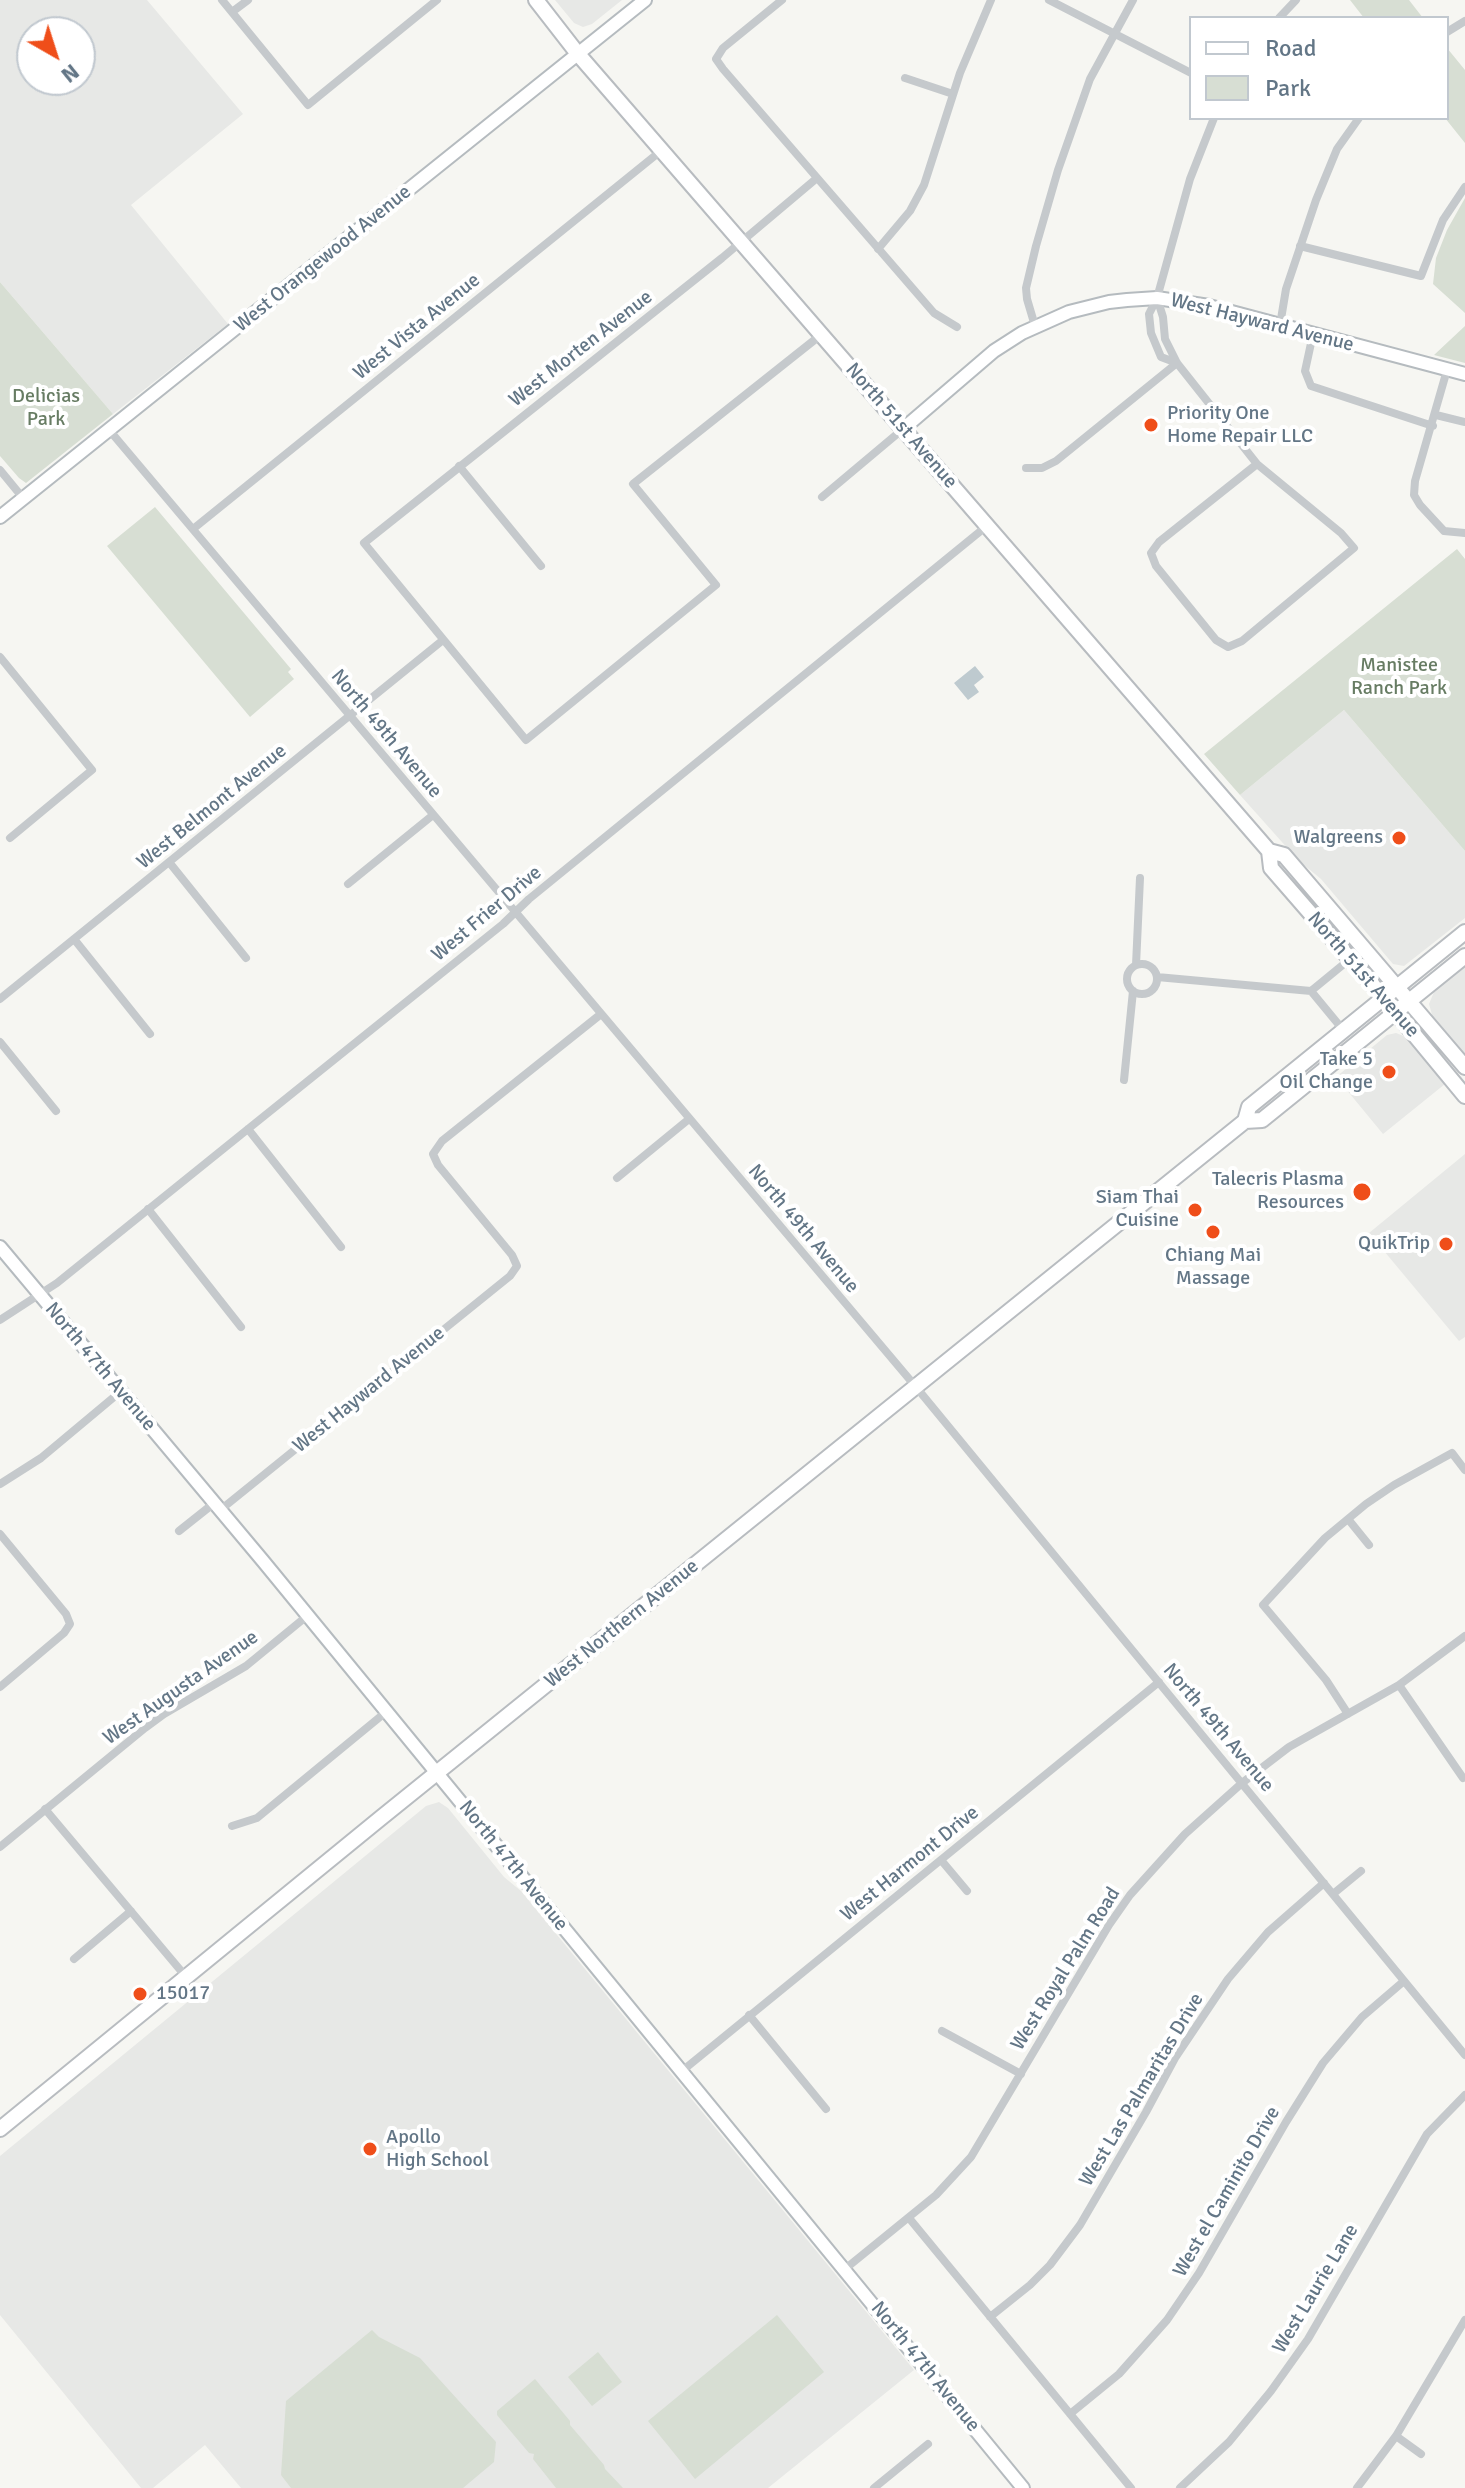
<!DOCTYPE html>
<html>
<head>
<meta charset="utf-8">
<style>
	body { margin:0 }
	#map { position:relative; width:1465px; height:2488px; overflow:hidden; background:#f6f6f2; font-family:Signika,sans-serif }
	canvas { display:block }
	.legend { position:absolute; left:1189px; top:16px; width:260px; height:104px; box-sizing:border-box; background:#fff; border:2px solid #c1c8cf; margin:0; padding:10px 14px; list-style:none; font-size:24px; color:#637686 }
	.legend li { display:flex; align-items:center; gap:16px; height:40px }
	.legend b { width:40px; border:2px solid #c1c8cf }
	.north { position:absolute; left:16px; top:16px; width:80px; height:80px; box-sizing:border-box; background:#fff; border:2px solid #c1c8cf; border-radius:50%; rotate:141deg; font-size:22px; font-weight:700; line-height:32px; text-align:center; color:#637686 }
	.north::after { content:''; display:block; margin:auto; width:28px; height:36px; background:#ef4e1a; clip-path:polygon(50% 0,100% 100%,50% 72%,0 100%) }
</style>
</head>
<body>
<div id="map">
<canvas width="1465" height="2488"></canvas>
<ul class="legend">
<li><b style="height:10px;background:#fff"></b>Road</li>
<li><b style="height:22px;background:#d7ded3"></b>Park</li>
</ul>
<div class="north">N</div>
</div>
<script>
const ctx = document.querySelector('canvas').getContext('2d');
ctx.lineJoin = 'round';
function fill(path, color) {
  ctx.fillStyle = color;
  ctx.fill(path, 'evenodd');
}
function poly(rows) {
  const path = new Path2D();
  for (const r of rows) {
    if (r.length === 3) {
      path.moveTo(r[0] + r[2], r[1]);
      path.arc(r[0], r[1], r[2], 0, 2 * Math.PI);
      continue;
    }
    path.moveTo(r[0], r[1]);
    for (let i = 2; i < r.length; i += 2) path.lineTo(r[i], r[i + 1]);
  }
  return path;
}
function strokePath(path, color, width, dash) {
  ctx.strokeStyle = color;
  ctx.lineWidth = width;
  ctx.lineCap = dash ? 'butt' : 'round';
  ctx.setLineDash(dash || []);
  ctx.stroke(path);
}
function label(font, color, halo, rows, align = 'center') {
  ctx.font = font + ' Signika,sans-serif';
  ctx.lineWidth = 8;
  ctx.setLineDash([]);
  ctx.textBaseline = 'middle';
  ctx.strokeStyle = halo;
  ctx.fillStyle = color;
  for (const [text, x, y, turn = 0] of rows) {
    ctx.save();
    ctx.translate(x, y);
    ctx.rotate((+turn || 0) * Math.PI / 180);
    ctx.textAlign = isNaN(turn) ? turn : align;
    if (halo) ctx.strokeText(text, 0, 0);
    ctx.fillText(text, 0, 0);
    ctx.restore();
  }
}
const built = poly([
	[0,0,147,0,243,114,131,205,228,324,113,414,0,282],
	[32,32,80,32,80,80,32,80],
	[555,0,622,0,592,24,583,27,574,23],
	[1344,710,1465,851,1465,918,1404,966,1393,964,1321,879,1298,860,1240,795],
	[1465,965,1465,1058,1433,1018,1429,1004,1434,992],
	[1396,1033,1406,1037,1445,1084,1383,1134,1336,1077,1387,1035],
	[1465,1154,1465,1337,1459,1341,1369,1233],
	[439,1802,448,1808,504,1877,521,1891,914,2370,768,2488,241,2488,205,2445,153,2488,141,2488,0,2315,0,2156,426,1806]
]);
const green = poly([
	[1350,0,1409,0,1423,18,1364,18],
	[1447,48,1465,70,1465,143,1445,118,1447,118],
	[1465,198,1465,313,1433,284,1436,258,1447,230],
	[0,282,113,414,26,483,19,478,0,456],
	[1465,326,1465,363,1434,355],
	[155,507,291,669,288,672,294,679,250,717,107,546],
	[1457,549,1465,559,1465,851,1344,710,1240,795,1204,754],
	[777,2315,824,2372,695,2479,648,2421],
	[372,2330,379,2337,420,2358,496,2442,494,2462,463,2488,291,2488,281,2475,286,2401],
	[598,2352,622,2382,592,2406,568,2377],
	[535,2379,570,2421,570,2425,604,2465,605,2469,623,2488,556,2488,533,2459,534,2454,529,2453,497,2415,497,2411]
]);
const water = poly([
	[975,666,984,677,974,685,979,692,968,700,954,683]
]);
const street = poly([
	[222,0,308,105,437,0],
	[782,0,723,48,716,59,723,69,934,313,957,327],
	[1049,0,1191,73],
	[232,12,248,0],
	[1279,18,1296,0],
	[1447,32,1465,21],
	[905,78,953,94],
	[817,178,722,258,364,543,526,740,716,585,633,484,822,334],
	[1300,246,1421,276,1443,220,1465,187],
	[878,249,910,211,924,185,960,73,991,0],
	[1157,298,1163,317,1165,339,1177,363,1257,464,1341,533,1354,548,1242,641,1228,647,1216,640,1156,566,1151,553,1159,542,1257,464],
	[1280,325,1286,289,1316,200,1337,149,1359,118],
	[1035,326,1027,299,1026,288,1036,246,1058,170,1090,79,1133,0],
	[1313,334,1305,371,1311,386,1433,426],
	[1177,363,1161,357,1151,333,1149,314,1157,298,1190,179,1214,118],
	[1447,370,1415,481,1414,495,1420,505,1444,531,1465,533],
	[1436,415,1465,422],
	[110,431,916,1387,1465,2055],
	[459,466,541,566],
	[1026,468,1042,468,1056,461,1177,363],
	[0,470,23,498],
	[822,497,903,429],
	[193,529,662,150],
	[0,657,92,770,10,838],
	[169,862,246,958],
	[348,884,433,815],
	[74,939,150,1034],
	[1142,979,15],
	[1136,965,1140,878],
	[1157,977,1311,991,1350,959],
	[1311,991,1344,1031],
	[0,999,443,640],
	[0,1042,56,1111],
	[1124,1080,1133,991],
	[248,1129,341,1247],
	[617,1178,689,1119],
	[148,1209,241,1327],
	[0,1320,57,1283,248,1129,503,924,529,899,988,525],
	[0,1484,41,1458,120,1392],
	[219,1511,510,1276,517,1266,512,1255,438,1165,433,1154,442,1141,601,1014],
	[1348,1519,1369,1545],
	[179,1531,213,1504],
	[0,1534,66,1614,70,1624,64,1633,0,1687],
	[1399,1685,1463,1778],
	[1348,1714,1326,1680,1263,1605,1325,1538,1366,1504,1394,1485,1452,1453,1465,1470],
	[45,1809,187,1978],
	[232,1826,257,1818,386,1712],
	[0,1847,145,1728,164,1714,246,1666,307,1616],
	[941,1860,967,1891],
	[1333,1894,1361,1871],
	[74,1959,131,1911],
	[749,2015,826,2109],
	[942,2031,1021,2074],
	[682,2071,1159,1682],
	[909,2218,1131,2488],
	[845,2269,936,2195,971,2157,1109,1925,1130,1895,1185,1834,1242,1783,1289,1747,1399,1685,1465,1636],
	[990,2317,1030,2285,1050,2265,1080,2225,1146,2112,1175,2058,1228,1979,1268,1932,1324,1883],
	[1070,2414,1119,2374,1167,2320,1199,2273,1286,2122,1323,2063,1362,2017,1404,1981],
	[1396,2436,1421,2454],
	[874,2488,928,2444],
	[1180,2488,1229,2442,1271,2391,1308,2339,1427,2134,1465,2095],
	[1357,2488,1396,2436,1465,2320]
]);
const secondary = poly([
	[903,429,994,351,1022,333,1069,312,1109,302,1127,300,1157,298,1209,306,1465,374],
	[0,517,645,0],
	[0,1247,263,1561,1023,2488]
]);
const primary = poly([
	[536,0,578,54,1269,851,1284,855,1465,1067],
	[1269,851,1271,868,1384,998,1465,1096],
	[1245,1121,1249,1107,1465,932],
	[0,2129,382,1817,1245,1121,1262,1120,1465,956]
]);
const markers = [
	[1151,425,8,"#ef4e1a"],
	[1399,838,8,"#ef4e1a"],
	[1389,1072,8,"#ef4e1a"],
	[1362,1192,10,"#ef4e1a"],
	[1195,1210,8,"#ef4e1a"],
	[1213,1232,8,"#ef4e1a"],
	[1446,1244,8,"#ef4e1a"],
	[140,1994,8,"#ef4e1a"],
	[370,2149,8,"#ef4e1a"]
];
const streetNames = [
	["West Orangewood Avenue",323,259,-39],
	["West Hayward Avenue",1262,323,14],
	["West Vista Avenue",417,327,-39],
	["West Morten Avenue",581,349,-38],
	["North 51st Avenue",901,426,49],
	["North 49th Avenue",386,734,50],
	["West Belmont Avenue",212,807,-39],
	["West Frier Drive",487,914,-40],
	["North 51st Avenue",1363,975,49],
	["North 49th Avenue",803,1229,50],
	["North 47th Avenue",100,1367,50],
	["West Hayward Avenue",369,1390,-39],
	["West Northern Avenue",622,1624,-39],
	["West Augusta Avenue",181,1688,-35],
	["North 49th Avenue",1218,1728,50],
	["West Harmont Drive",910,1864,-39],
	["North 47th Avenue",513,1866,51],
	["West Royal Palm Road",1066,1969,-58],
	["West Las Palmaritas Drive",1142,2090,-59],
	["West el Caminito Drive",1227,2192,-60],
	["West Laurie Lane",1316,2289,-59],
	["North 47th Avenue",925,2367,51]
];
const parkNames = [
	["Delicias",46,397],
	["Park",46,420],
	["Manistee",1399,666],
	["Ranch Park",1399,689]
];
const poiNames = [
	["Priority One",1167,414,"left"],
	["Home Repair LLC",1167,437,"left"],
	["Walgreens",1383,838],
	["Take 5",1373,1060],
	["Oil Change",1373,1083],
	["Talecris Plasma",1344,1180],
	["Resources",1344,1203],
	["Siam Thai",1179,1198],
	["Cuisine",1179,1221],
	["QuikTrip",1430,1244],
	["Chiang Mai",1213,1256,"center"],
	["Massage",1213,1279,"center"],
	["15017",156,1994,"left"],
	["Apollo",386,2138,"left"],
	["High School",386,2161,"left"]
];
fill(built, '#e7e8e6');
fill(green, '#d7ded3');
fill(water, '#becacf');
strokePath(secondary, '#b5bbbf', 16);
strokePath(primary, '#b8bcc0', 18);
strokePath(street, '#c5c9cc', 8);
strokePath(secondary, '#fff', 12);
strokePath(primary, '#fff', 14);
for (const [x, y, r, color] of markers) {
  const dot = new Path2D();
  dot.arc(x, y, r, 0, 2 * Math.PI);
  ctx.fillStyle = color;
  ctx.fill(dot);
  strokePath(dot, '#fff', 3);
}
label('20px', '#637686', '#fff', streetNames);
label('20px', '#677c63', '#fff', parkNames);
label('20px', '#637686', '#fff', poiNames, 'right');
</script>
</body>
</html>
